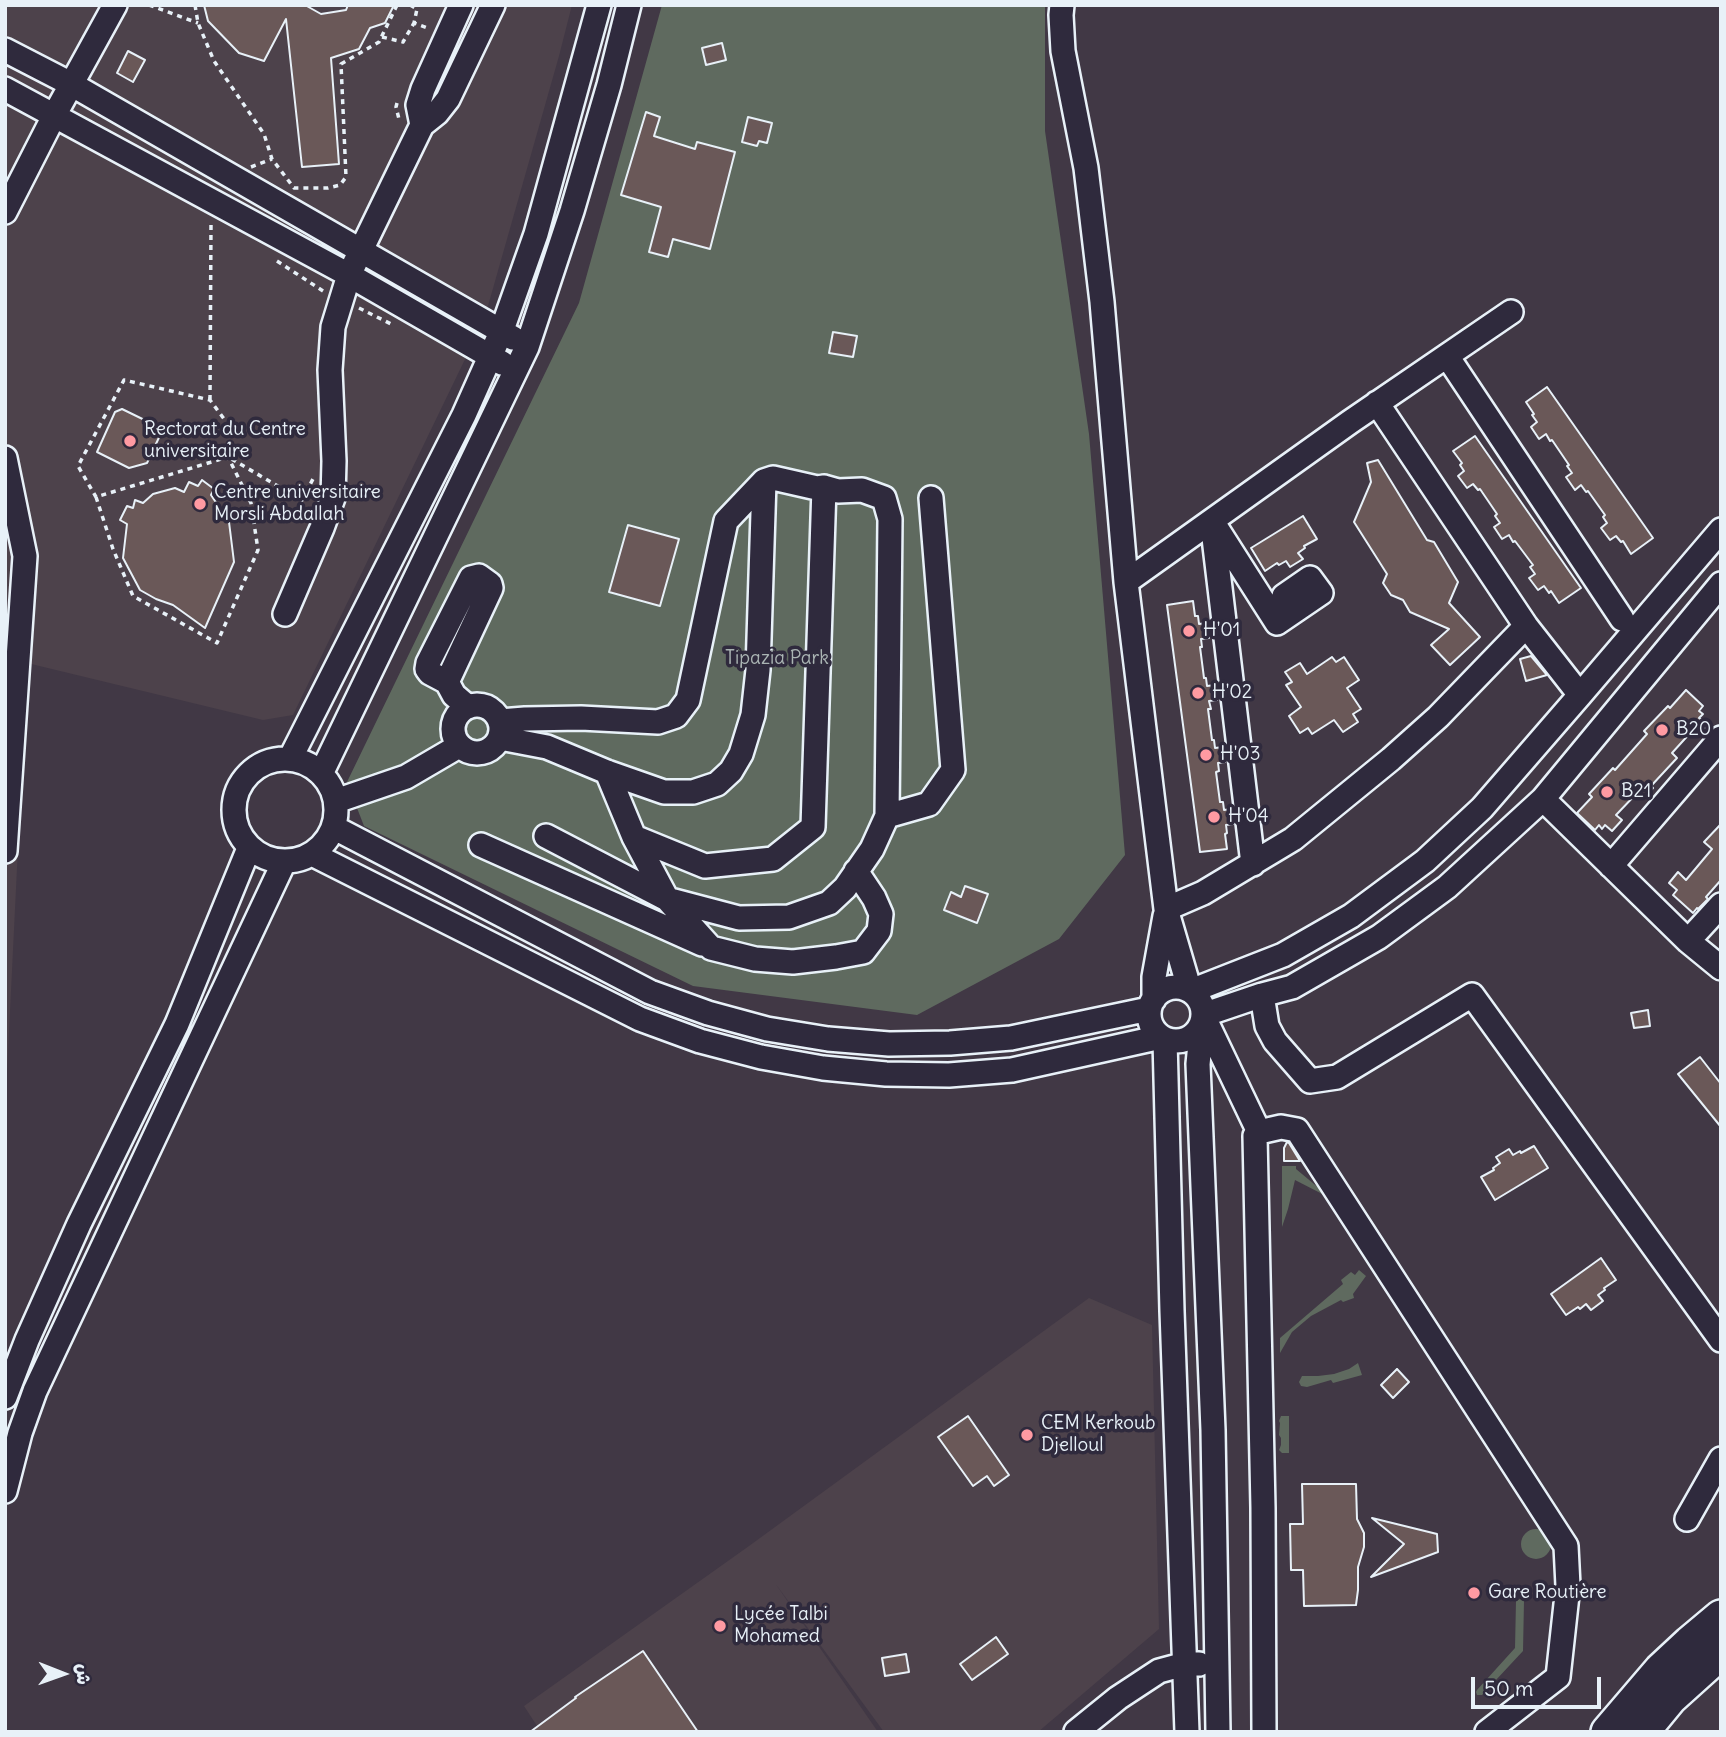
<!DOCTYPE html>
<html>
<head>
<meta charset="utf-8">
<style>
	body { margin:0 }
	#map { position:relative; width:1726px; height:1737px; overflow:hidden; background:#413845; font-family:Delius,"Playpen Sans Arabic",sans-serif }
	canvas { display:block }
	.frame { position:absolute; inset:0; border:7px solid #e8f1f8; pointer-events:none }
	.north { position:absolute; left:28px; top:1639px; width:70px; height:70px; -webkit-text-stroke:5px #2f2a3d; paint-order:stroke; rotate:91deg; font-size:19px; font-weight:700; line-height:28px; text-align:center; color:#e8f1f8 }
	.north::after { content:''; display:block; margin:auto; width:24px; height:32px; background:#e8f1f8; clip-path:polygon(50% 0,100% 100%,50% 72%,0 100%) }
	.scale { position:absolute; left:1471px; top:1677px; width:130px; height:32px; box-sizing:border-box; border:4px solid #e8f1f8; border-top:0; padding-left:9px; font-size:21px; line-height:24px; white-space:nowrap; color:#e8f1f8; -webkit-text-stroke:5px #2f2a3d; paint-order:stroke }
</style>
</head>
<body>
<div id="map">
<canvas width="1726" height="1737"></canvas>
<div class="frame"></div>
<div class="north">ش</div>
<div class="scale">50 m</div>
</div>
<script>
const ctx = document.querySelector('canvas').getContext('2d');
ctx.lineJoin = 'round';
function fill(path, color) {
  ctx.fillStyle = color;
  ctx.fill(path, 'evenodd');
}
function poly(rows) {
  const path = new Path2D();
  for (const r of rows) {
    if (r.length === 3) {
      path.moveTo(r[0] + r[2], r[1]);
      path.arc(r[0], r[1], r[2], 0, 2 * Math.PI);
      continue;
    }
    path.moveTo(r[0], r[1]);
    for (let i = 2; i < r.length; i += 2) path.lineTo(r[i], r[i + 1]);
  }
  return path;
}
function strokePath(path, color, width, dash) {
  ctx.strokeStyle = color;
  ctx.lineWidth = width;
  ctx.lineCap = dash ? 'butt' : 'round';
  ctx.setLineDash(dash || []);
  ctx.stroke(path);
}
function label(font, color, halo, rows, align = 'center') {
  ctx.font = font + ' Delius,sans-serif';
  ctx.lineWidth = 7;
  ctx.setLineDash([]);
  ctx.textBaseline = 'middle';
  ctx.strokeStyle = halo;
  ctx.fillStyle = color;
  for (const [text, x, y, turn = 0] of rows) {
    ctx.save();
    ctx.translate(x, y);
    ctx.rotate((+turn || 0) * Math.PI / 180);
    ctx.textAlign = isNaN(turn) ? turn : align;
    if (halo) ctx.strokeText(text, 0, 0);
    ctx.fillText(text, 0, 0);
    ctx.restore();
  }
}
const built = poly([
	[5,5,572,5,559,56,484,320,293,715,263,720,27,663,5,1114],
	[1089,1298,1152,1325,1159,1629,1038,1732,884,1732,775,1583,878,1732,541,1732,524,1706,749,1546]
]);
const green = poly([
	[662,5,1045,5,1045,131,1089,434,1125,855,1059,939,917,1015,693,986,364,826,347,782,579,303],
	[1282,1166,1296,1166,1296,1169,1332,1199,1295,1180,1288,1209,1282,1227],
	[1359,1270,1366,1276,1353,1294,1354,1298,1343,1302,1341,1300,1311,1316,1292,1332,1280,1353,1280,1338,1343,1284,1341,1280,1351,1272,1355,1275],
	[1358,1363,1362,1375,1333,1383,1331,1380,1307,1387,1301,1386,1299,1382,1302,1376,1318,1376,1334,1374,1349,1369],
	[1281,1416,1289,1416,1289,1453,1282,1453,1279,1450,1281,1445,1281,1438,1279,1435,1280,1423,1279,1421],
	[1536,1544,15],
	[1520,1599,1524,1601,1523,1651,1482,1695,1477,1695,1476,1692,1477,1690,1515,1648,1516,1601]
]);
const building = poly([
	[204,5,305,5,321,14,346,10,348,5,394,5,385,23,370,28,359,49,331,58,339,164,302,167,286,19,264,61,239,53,208,21,204,5],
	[722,43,726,60,706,65,702,48,722,43],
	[128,51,145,60,133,82,117,73,128,51],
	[646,112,660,117,654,136,695,149,697,142,735,152,710,249,673,239,668,257,649,252,661,207,621,195,646,112],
	[748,117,772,123,767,143,759,141,757,146,742,142,748,117],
	[833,332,857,336,853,357,829,353,833,332],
	[1547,387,1653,538,1631,554,1623,541,1621,542,1616,536,1610,540,1601,528,1607,523,1603,517,1605,515,1588,491,1586,492,1581,485,1575,490,1566,477,1572,473,1567,466,1569,465,1552,440,1550,441,1546,434,1539,439,1531,427,1537,422,1532,415,1534,414,1526,402,1547,387],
	[122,409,163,429,147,463,129,468,97,452,115,412,122,409],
	[1475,436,1581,588,1559,603,1551,591,1549,593,1544,586,1538,590,1529,578,1535,574,1530,567,1533,565,1515,541,1513,542,1509,535,1502,539,1494,527,1500,523,1495,516,1497,514,1480,489,1478,490,1473,484,1467,488,1458,476,1464,471,1460,465,1462,463,1453,451,1475,436],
	[1378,460,1427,540,1434,542,1458,582,1449,603,1480,637,1450,665,1431,645,1449,629,1410,612,1403,600,1391,595,1383,583,1387,574,1354,522,1371,482,1367,463,1378,460],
	[202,480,214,489,211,495,229,522,234,562,205,628,173,605,156,599,140,590,123,558,127,524,120,520,127,506,133,508,135,500,143,503,153,494,175,488,184,492,189,482,198,486,202,480],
	[1303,516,1317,539,1304,546,1305,548,1298,553,1303,559,1290,567,1286,561,1279,565,1277,563,1265,571,1251,548,1303,516],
	[628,525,679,539,660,606,609,592,628,525],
	[1193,601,1195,616,1198,616,1199,624,1206,623,1209,638,1201,639,1202,647,1200,647,1204,678,1206,678,1207,686,1215,685,1217,700,1209,701,1211,709,1208,709,1212,740,1214,740,1215,748,1223,747,1225,762,1218,763,1219,771,1216,772,1220,802,1223,802,1224,810,1231,809,1233,824,1226,825,1227,833,1225,834,1227,849,1200,852,1167,605,1193,601],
	[1531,656,1547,675,1526,681,1520,659,1531,656],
	[1332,657,1336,662,1344,657,1359,680,1347,688,1361,709,1353,714,1358,722,1343,732,1334,720,1312,734,1308,728,1300,733,1289,716,1301,707,1286,685,1292,682,1285,672,1300,663,1307,674,1332,657],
	[1686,690,1703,706,1699,711,1703,714,1699,718,1708,725,1698,736,1692,731,1672,753,1677,758,1651,786,1653,788,1643,799,1637,793,1616,815,1622,820,1612,831,1605,825,1602,829,1599,825,1595,830,1577,813,1592,797,1589,794,1613,768,1615,770,1647,734,1644,731,1668,706,1670,708,1686,690],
	[1721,824,1721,880,1706,897,1708,899,1698,909,1697,908,1693,913,1673,895,1677,890,1669,883,1678,872,1686,880,1712,849,1704,842,1721,824],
	[965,886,988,894,977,923,944,910,951,892,961,897,965,886],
	[1648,1010,1650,1026,1634,1028,1631,1013,1648,1010],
	[1700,1057,1721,1084,1721,1127,1678,1074,1700,1057],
	[1287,1142,1289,1143,1300,1161,1284,1161,1284,1148,1287,1142],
	[1534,1146,1548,1168,1495,1200,1481,1177,1494,1170,1493,1168,1500,1163,1496,1157,1509,1149,1513,1155,1520,1151,1521,1153,1534,1146],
	[1601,1258,1616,1280,1604,1288,1605,1290,1598,1295,1603,1301,1591,1310,1586,1304,1580,1309,1578,1307,1566,1315,1551,1294,1601,1258],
	[1397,1369,1409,1382,1393,1398,1381,1385,1397,1369],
	[968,1416,1009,1475,994,1486,987,1476,973,1486,938,1437,968,1416],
	[1302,1484,1356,1484,1357,1519,1364,1533,1364,1547,1358,1567,1358,1590,1356,1605,1304,1606,1303,1570,1291,1570,1290,1524,1303,1524,1302,1484],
	[1372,1518,1437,1534,1438,1552,1371,1577,1404,1544,1372,1518],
	[996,1637,1008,1654,972,1680,960,1664,996,1637],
	[643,1651,698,1732,530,1732,576,1698,575,1697,643,1651],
	[906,1654,909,1672,885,1676,882,1658,906,1654]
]);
const path = poly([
	[149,5,198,23],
	[195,5,198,23,214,61,264,134,272,159,294,188,328,188,340,185,346,177,341,64,379,42,397,5],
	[410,5,417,9,414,23,430,29],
	[382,37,403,42,414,23],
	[397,103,396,107,399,119],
	[251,167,272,159],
	[277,261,323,291],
	[359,308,393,325],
	[210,400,211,223],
	[96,497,113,549,133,596,217,643,258,550,251,503,228,457,96,497,78,466,124,380,210,400,230,427,228,457,302,500,314,477]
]);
const minor = poly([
	[1062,5,1061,15,1063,51,1086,168,1102,302,1126,582,1166,909,1190,991],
	[5,50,71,84,513,338],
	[5,89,349,275,502,363],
	[422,125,418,105,423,89,461,5],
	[5,212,55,114,115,5],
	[1447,356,1622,619],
	[1377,403,1526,626,1580,695],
	[5,458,25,556,5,851],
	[1126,582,1350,422,1511,312],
	[285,614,322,528,333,498,334,461,330,370,333,327,349,275,422,125,437,113,448,99,493,5],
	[447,682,430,673,427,669,428,663,471,578,479,576,490,584,491,588,447,682,454,695,468,707],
	[477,729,24],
	[500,721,525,719,581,718,658,722,676,716,688,700,726,521,764,481,773,478,817,488,824,487,838,491,862,490,884,498,890,519,887,816,872,849,845,888,829,903,789,917,739,918,667,899,634,837,607,772],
	[500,738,547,747,607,772,664,792,693,792,717,784,731,771,741,754,753,715,758,670,764,481],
	[285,810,51],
	[290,759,464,415,502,330,536,234,599,5],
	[321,774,527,347,572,211,609,85,629,5],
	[1543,799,1688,941,1721,968],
	[336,801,406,777,459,746],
	[887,816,929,804,953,770,931,498],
	[333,827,650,992,708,1013,767,1029,828,1039,889,1044,950,1043,1011,1038,1149,1009],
	[546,836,667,899,711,948,755,959,793,962,836,957,863,952,879,931,881,914,874,898,856,871],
	[634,837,705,866,773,859,813,827,824,487],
	[481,845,702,944],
	[312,854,640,1019,700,1041,761,1057,823,1068,886,1074,949,1075,1012,1070,1161,1037],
	[1253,864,1212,521,1277,623,1321,593,1310,578,1284,596,1294,611],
	[1611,866,1721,738],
	[1166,909,1203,893,1293,839,1391,759,1438,717,1526,626],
	[1688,941,1721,905],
	[1176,1014,27],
	[1191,991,1283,955,1351,916,1425,861,1482,808,1580,695,1721,530],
	[1262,995,1267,1026,1275,1041,1310,1081,1337,1077,1472,995,1721,1340],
	[1154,999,1154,977,1165,916],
	[1202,1024,1198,1064,1213,1430,1218,1732],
	[1165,1040,1172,1311,1187,1732],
	[1259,1132,1203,1015,1262,995,1292,987,1379,937,1447,887,1543,799,1721,584],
	[5,1397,27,1340,79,1224,177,1024,249,848],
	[5,1491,20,1433,35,1391,284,862],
	[1687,1519,1721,1459],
	[1076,1732,1118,1698,1159,1671,1185,1664,1199,1664],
	[1264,1732,1263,1508,1255,1136,1259,1132,1281,1127,1297,1130,1566,1546,1568,1586,1558,1677,1487,1732]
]);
const highway = poly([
	[1608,1732,1661,1670,1690,1643,1721,1617],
	[1642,1732,1670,1698,1721,1652]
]);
const markers = [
	[130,441,7,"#ff9aa2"],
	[200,504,7,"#ff9aa2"],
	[1189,631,7,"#ff9aa2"],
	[1198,693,7,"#ff9aa2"],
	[1662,730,7,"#ff9aa2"],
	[1206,755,7,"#ff9aa2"],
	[1607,792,7,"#ff9aa2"],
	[1214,817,7,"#ff9aa2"],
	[1027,1435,7,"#ff9aa2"],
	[1474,1593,7,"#ff9aa2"],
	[720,1626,7,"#ff9aa2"]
];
const poiNames = [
	["Rectorat du Centre",144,430],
	["universitaire",144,452],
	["Centre universitaire",214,493],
	["Morsli Abdallah",214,515],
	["H'01",1203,631],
	["H'02",1212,693],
	["B20",1676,730],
	["H'03",1220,755],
	["B21",1621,792],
	["H'04",1228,817],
	["CEM Kerkoub",1041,1424],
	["Djelloul",1041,1446],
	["Gare Routière",1488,1593],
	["Lycée Talbi",734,1615],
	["Mohamed",734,1637]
];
const parkNames = [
	["Tipazia Park",777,659]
];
fill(built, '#4d424b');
fill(green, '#5f6a5f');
fill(building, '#6a5858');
strokePath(building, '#e8f1f8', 2);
strokePath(minor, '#e8f1f8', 28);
strokePath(highway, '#e8f1f8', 38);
strokePath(path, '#e8f1f8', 3.5, [5, 5]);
strokePath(minor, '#2f2a3d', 23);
strokePath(highway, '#2f2a3d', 33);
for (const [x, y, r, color] of markers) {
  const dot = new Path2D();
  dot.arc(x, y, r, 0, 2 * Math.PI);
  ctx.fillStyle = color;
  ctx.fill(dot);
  strokePath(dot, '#2f2a3d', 2.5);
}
label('19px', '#e8f1f8', '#2f2a3d', poiNames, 'left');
label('19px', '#aab4b3', '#2f2a3d', parkNames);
</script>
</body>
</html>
